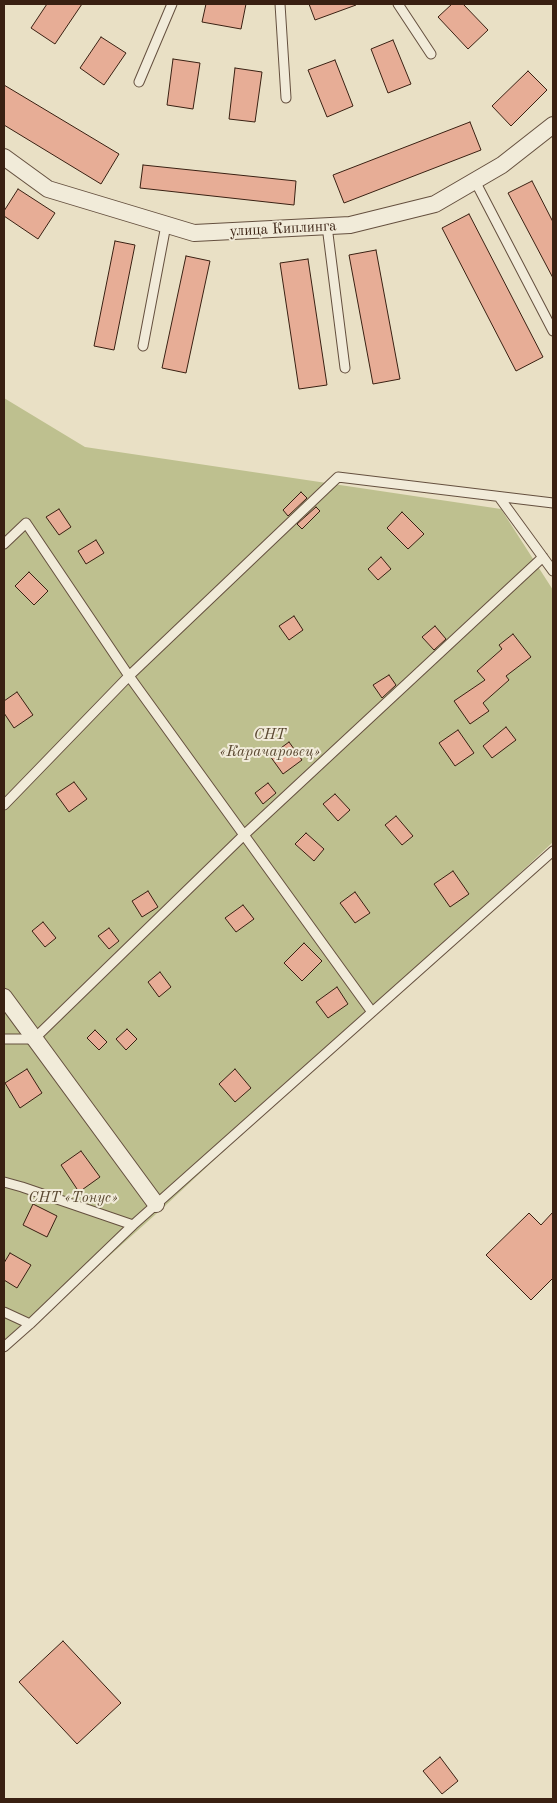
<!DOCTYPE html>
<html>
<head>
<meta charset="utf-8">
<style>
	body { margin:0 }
	#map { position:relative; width:557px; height:1803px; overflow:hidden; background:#e9e0c5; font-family:"Old Standard TT",serif }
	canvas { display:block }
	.frame { position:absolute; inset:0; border:5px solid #392012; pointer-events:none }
</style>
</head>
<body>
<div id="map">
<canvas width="557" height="1803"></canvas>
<div class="frame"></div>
</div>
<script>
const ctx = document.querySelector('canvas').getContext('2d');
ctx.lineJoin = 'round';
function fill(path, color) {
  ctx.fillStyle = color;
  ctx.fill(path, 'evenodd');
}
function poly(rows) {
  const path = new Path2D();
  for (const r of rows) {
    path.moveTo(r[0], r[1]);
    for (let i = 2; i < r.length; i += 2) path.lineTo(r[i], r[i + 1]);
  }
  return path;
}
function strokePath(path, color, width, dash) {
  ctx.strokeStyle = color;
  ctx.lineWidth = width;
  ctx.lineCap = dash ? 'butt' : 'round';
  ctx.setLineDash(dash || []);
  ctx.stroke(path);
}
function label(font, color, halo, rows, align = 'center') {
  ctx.font = font + ' "Old Standard TT",serif';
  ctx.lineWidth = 4;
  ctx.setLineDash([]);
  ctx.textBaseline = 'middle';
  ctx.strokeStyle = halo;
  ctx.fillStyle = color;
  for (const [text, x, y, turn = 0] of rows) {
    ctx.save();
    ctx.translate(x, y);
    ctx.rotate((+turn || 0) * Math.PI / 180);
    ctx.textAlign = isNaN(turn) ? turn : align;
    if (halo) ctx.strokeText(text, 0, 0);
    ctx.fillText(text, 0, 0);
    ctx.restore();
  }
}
const green = poly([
	[4,398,85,447,501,509,553,590,553,842,165,1206,4,1350]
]);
const building = poly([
	[47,4,82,4,55,44,31,28,47,4],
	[206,4,246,4,241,29,202,22,206,4],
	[309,4,356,4,356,5,315,20,309,4],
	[452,4,463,4,488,30,468,49,438,17,452,4],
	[101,37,126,53,104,85,80,68,101,37],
	[393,40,411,84,388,93,371,49,393,40],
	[173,59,200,63,193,109,167,105,173,59],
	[335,60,353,106,327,117,308,70,335,60],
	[235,68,262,72,255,122,229,119,235,68],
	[528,71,547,90,511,126,492,106,528,71],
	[4,85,119,154,101,184,4,125,4,85],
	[470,122,481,150,344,203,333,175,470,122],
	[143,165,296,181,294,205,140,188,143,165],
	[532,181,553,222,553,278,508,193,532,181],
	[18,189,55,213,38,239,4,216,4,211,18,189],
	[469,214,543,357,516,371,442,228,469,214],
	[115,241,135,245,114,350,94,346,115,241],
	[376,250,400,379,373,384,349,255,376,250],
	[186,256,210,261,186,373,162,368,186,256],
	[308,259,327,385,299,389,280,263,308,259],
	[301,492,307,498,288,516,283,510,301,492],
	[316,507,320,511,302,529,297,524,316,507],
	[59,509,71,527,59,535,46,517,59,509],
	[402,512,424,534,408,549,387,528,402,512],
	[96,540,104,553,86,564,78,551,96,540],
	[381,557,391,569,378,580,368,569,381,557],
	[29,572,48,591,34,605,15,586,29,572],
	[294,616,303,630,289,640,279,626,294,616],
	[435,626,446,639,434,650,422,637,435,626],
	[513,634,531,657,506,676,509,680,483,703,489,711,470,724,454,701,485,680,477,671,502,649,499,645,513,634],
	[389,675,396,685,382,698,373,685,389,675],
	[17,692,33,715,14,728,4,713,4,701,17,692],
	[506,727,516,740,492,758,483,746,506,727],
	[458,730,474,753,455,766,439,743,458,730],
	[289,742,302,760,283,774,270,756,289,742],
	[74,782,87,799,69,812,56,794,74,782],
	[268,783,276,793,263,804,255,793,268,783],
	[335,794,350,810,338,821,323,804,335,794],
	[396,816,413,836,402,845,385,825,396,816],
	[306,833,324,849,314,861,295,844,306,833],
	[453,871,469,894,450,907,434,884,453,871],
	[148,891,158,907,142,917,132,901,148,891],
	[355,892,370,913,355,923,340,903,355,892],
	[243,905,254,919,236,932,225,918,243,905],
	[43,922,56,938,45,947,32,931,43,922],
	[109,928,119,941,109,949,98,936,109,928],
	[304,943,322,961,302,981,284,963,304,943],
	[160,972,171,987,159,997,148,982,160,972],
	[337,987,348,1004,328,1018,316,1002,337,987],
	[127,1029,137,1039,126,1050,116,1039,127,1029],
	[95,1030,107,1042,99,1050,87,1038,95,1030],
	[27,1069,42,1093,20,1108,5,1083,27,1069],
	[235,1069,251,1088,235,1102,219,1084,235,1069],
	[81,1151,100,1177,79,1192,61,1165,81,1151],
	[33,1204,57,1216,47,1237,23,1225,33,1204],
	[553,1212,553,1278,531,1300,486,1255,529,1213,541,1225,553,1212],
	[10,1253,31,1265,17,1288,4,1280,4,1263,10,1253],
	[63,1641,121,1703,77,1744,19,1682,63,1641],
	[440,1757,458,1781,442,1794,423,1771,440,1757]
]);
const service = poly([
	[280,4,286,98],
	[398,4,431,54],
	[139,82,172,4],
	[475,181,553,331],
	[327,226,345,368],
	[143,346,166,225],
	[499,497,553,571],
	[4,544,26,523,129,676,372,1012],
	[4,805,129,676,338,477,553,503],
	[4,1039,34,1039,245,834,543,557],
	[4,1182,22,1187,133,1225],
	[4,1312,30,1324],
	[4,1347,30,1324,133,1225,553,851]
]);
const minor = poly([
	[4,157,48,189,194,233,350,225,435,204,502,165,553,125],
	[4,997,156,1204]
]);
const streetNames = [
	["улица Киплинга",283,229,-3]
];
const parkNames = [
	["СНТ",270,735],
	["«Карачаровец»",270,752],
	["СНТ «Тонус»",73,1198]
];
fill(green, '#bec08f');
fill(building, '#e7ad96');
strokePath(building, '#392012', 1);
strokePath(service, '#65503f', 11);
strokePath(minor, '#65503f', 18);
strokePath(service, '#f1ebd9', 9);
strokePath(minor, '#f1ebd9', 16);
label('15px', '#392012', '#f1ebd9', streetNames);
label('italic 15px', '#5a4831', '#f1ebd9', parkNames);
</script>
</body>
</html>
